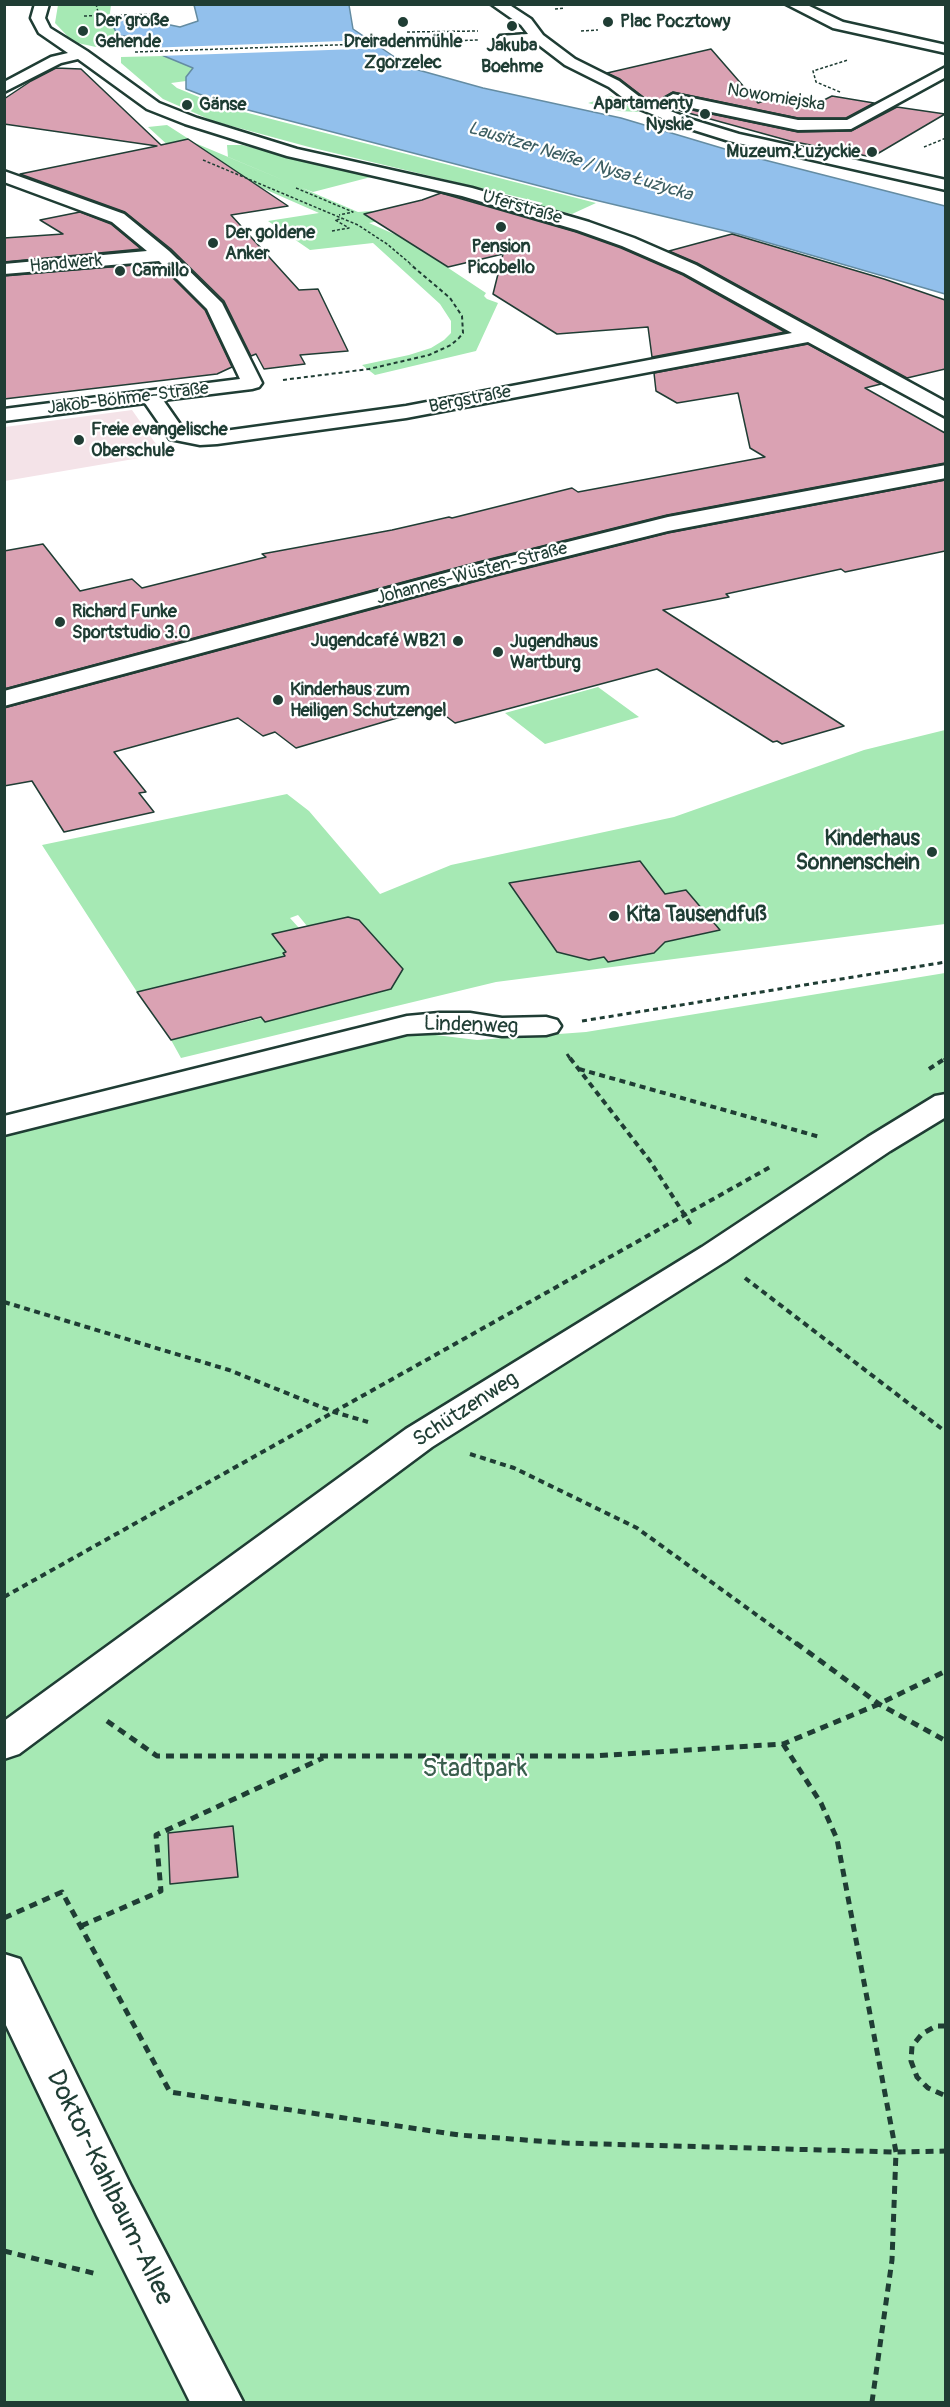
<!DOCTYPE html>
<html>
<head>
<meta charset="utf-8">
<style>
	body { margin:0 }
	#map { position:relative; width:950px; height:2407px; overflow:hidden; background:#fff; font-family:Pangolin,sans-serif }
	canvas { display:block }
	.frame { position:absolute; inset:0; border:6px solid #1f3d34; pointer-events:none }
</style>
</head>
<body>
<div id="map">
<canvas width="950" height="2407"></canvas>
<div class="frame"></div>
</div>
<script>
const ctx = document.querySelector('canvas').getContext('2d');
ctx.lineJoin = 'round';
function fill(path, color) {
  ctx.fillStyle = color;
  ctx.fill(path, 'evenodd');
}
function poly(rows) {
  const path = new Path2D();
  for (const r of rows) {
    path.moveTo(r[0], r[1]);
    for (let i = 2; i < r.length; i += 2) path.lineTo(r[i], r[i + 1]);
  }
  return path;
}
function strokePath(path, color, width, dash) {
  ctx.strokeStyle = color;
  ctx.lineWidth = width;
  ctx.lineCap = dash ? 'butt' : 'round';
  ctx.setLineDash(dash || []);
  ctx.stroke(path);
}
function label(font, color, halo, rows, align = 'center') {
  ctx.font = font + ' Pangolin,sans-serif';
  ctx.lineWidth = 4.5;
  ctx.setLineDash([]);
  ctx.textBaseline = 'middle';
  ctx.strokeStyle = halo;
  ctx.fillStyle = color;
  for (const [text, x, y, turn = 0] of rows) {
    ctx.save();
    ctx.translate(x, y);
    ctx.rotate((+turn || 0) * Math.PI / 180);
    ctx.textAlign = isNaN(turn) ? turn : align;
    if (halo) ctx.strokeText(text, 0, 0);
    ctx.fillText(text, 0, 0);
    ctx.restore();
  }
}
const built = poly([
	[132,410,163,454,5,481,5,427]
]);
const green = poly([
	[58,5,111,5,110,13,118,36,117,46,96,47,73,42,55,23],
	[164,56,194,68,186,81,171,83,177,88,221,106,596,203,572,214,539,206,543,203,309,147,213,121,163,99,121,63,121,57],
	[611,96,639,112,618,111,588,103],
	[167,125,195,143,295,185,228,157,227,145,242,145,371,177,313,192,302,188,358,212,371,211,388,219,369,223,403,238,486,293,484,296,487,299,498,303,476,351,375,375,362,365,409,355,431,348,444,340,451,333,451,321,440,304,373,243,310,250,268,221,319,213,171,148,148,127],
	[598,687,639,717,545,744,505,713],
	[945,730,945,924,496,982,181,1058,171,1040,291,1011,254,963,137,992,42,845,287,794,309,811,380,894,451,865,674,817,864,750],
	[298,915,307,926,348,917,359,920,388,952,400,974,394,984,323,1005,283,953,286,952,272,935,299,928,290,918],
	[945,973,945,2402,5,2402,4,1136,419,1033,477,1040,586,1032]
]);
const water = poly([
	[194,5,349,5,353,29,411,68,483,88,621,118,745,155,945,206,945,294,738,234,578,196,225,104,186,89,186,77,193,68,164,56,128,36,118,36,113,26,124,17,155,16,156,22,180,27,198,21,194,5]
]);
const pier = poly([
	[372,40,385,48,159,56,145,48]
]);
const building = poly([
	[711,49,758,103,784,94,820,102,832,96,874,103,846,118,798,118,673,92,664,97,664,101,673,106,798,132,851,131,897,107,945,114,872,157,790,141,663,106,646,99,620,79,607,73,711,49],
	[56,68,81,69,161,145,188,139,288,206,231,215,299,290,318,289,348,351,300,355,305,364,264,369,256,354,251,356,224,301,171,249,125,212,20,174,157,146,4,124,4,99,31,81,56,68],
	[441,193,576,232,621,248,683,275,785,332,652,357,648,327,557,334,493,294,503,254,448,267,364,214,422,200,441,193],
	[80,212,111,224,141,249,4,262,4,238,63,234,40,220,80,212],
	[732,234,884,279,945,300,945,369,907,378,697,263,669,251,732,234],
	[158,263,205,310,232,367,217,374,4,399,4,276,158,263],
	[808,344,881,384,865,388,945,433,945,463,667,515,478,562,4,689,4,551,43,544,80,591,132,579,142,588,266,557,262,554,392,530,449,517,452,518,572,488,578,492,765,457,750,448,738,393,677,403,656,391,654,373,808,344],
	[945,480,945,551,845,572,841,569,726,594,729,597,663,610,844,726,782,744,777,741,773,742,657,669,455,723,434,707,296,748,275,732,263,736,238,718,114,752,146,792,139,793,154,812,64,832,32,781,4,786,4,708,496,576,668,533,945,480],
	[640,861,665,894,686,890,720,930,665,942,654,953,608,962,604,957,589,960,557,952,509,883,640,861],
	[348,917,359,920,403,969,391,989,265,1022,261,1017,171,1040,137,992,285,956,283,953,286,952,272,934,348,917],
	[233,1826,238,1877,170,1884,168,1833,233,1826]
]);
const pathFar4 = poly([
	[96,4,99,16,97,26],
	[555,9,565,8],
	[84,16,159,14],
	[581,31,598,30],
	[407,32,478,31],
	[135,52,478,40],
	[840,92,816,82,813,71,848,60],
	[924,147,946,138],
	[203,160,358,225,387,244,412,265],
	[296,188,353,212,339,215],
	[332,231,349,228,335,220,342,219]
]);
const pathFar3 = poly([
	[283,380,369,369,429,355,451,345,459,338,463,333,462,316,450,298,410,264]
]);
const pathFar2 = poly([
	[582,1021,946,962],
	[567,1054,571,1060],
	[944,1060,946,1058]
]);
const pathFar1 = poly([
	[570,1058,650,1161,691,1225],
	[579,1069,820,1137],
	[929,1069,946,1058],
	[745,1278,946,1432],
	[4,1302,229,1370,334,1412,368,1422],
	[470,1454,514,1468,637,1528,798,1645],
	[4,1597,772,1166]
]);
const path = poly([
	[796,1643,879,1704,946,1741],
	[107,1721,157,1756,593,1756,783,1744,879,1704,946,1671],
	[783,1744,821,1803,837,1839,896,2152,892,2260,872,2402],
	[4,1918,62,1892,170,2092,459,2135,565,2143,896,2152,946,2151],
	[81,1926,161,1891,156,1835,323,1758],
	[946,2026,936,2026,922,2034,912,2046,911,2061,917,2077,928,2088,946,2096],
	[4,2251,97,2274]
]);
const minor = poly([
	[35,4,49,4,45,18,50,28,87,51,159,103,197,118,297,149,472,188,589,222,634,238,696,265,946,402,946,417,808,342,406,418,217,444,200,445,170,439,145,403,4,421,4,409,240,379,207,309,159,261,4,274,4,264,147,251,112,222,4,182,4,171,124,214,169,251,222,303,262,383,259,387,252,389,163,400,184,430,200,433,217,432,406,406,792,333,684,273,622,246,577,230,462,196,287,156,185,124,147,109,78,59,61,63,4,92,4,82,51,57,68,53,39,33,31,18,35,4],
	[491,4,508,4,531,19,543,35,575,59,619,81,645,101,693,120,739,134,946,180,946,190,729,141,681,126,635,107,609,87,565,65,535,42,500,42,498,39,500,36,528,34,521,25,491,4],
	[786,4,805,4,843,22,946,45,946,53,833,28,786,4],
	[946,67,946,77,851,129,798,130,673,104,665,99,673,94,798,120,847,120,946,67],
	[946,465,946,478,668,531,495,574,4,706,4,691,479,564,668,517,946,465],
	[439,1013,470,1013,502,1018,546,1017,557,1020,561,1026,557,1032,546,1035,502,1036,470,1031,407,1034,4,1135,4,1116,407,1016,439,1013],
	[946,1094,946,1117,890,1151,726,1261,432,1447,19,1754,4,1759,4,1721,406,1429,702,1247,868,1137,935,1096,946,1094],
	[4,1954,20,1959,131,2186,243,2402,190,2402,97,2216,4,2021,4,1954]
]);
const markers = [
	[403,22,6,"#1f3d34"],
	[608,22,6,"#1f3d34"],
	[512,26,6,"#1f3d34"],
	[83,31,6,"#1f3d34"],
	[187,105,6,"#1f3d34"],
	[705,114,6,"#1f3d34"],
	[872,152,6,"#1f3d34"],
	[501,227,6,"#1f3d34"],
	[213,243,6,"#1f3d34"],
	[120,271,6,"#1f3d34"],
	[79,440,6,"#1f3d34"],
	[60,622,6,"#1f3d34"],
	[458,641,6,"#1f3d34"],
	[498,652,6,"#1f3d34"],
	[278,700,6,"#1f3d34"],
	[932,852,6,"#1f3d34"],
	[614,916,6,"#1f3d34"]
];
const farPoinames = [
	["Der große",95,21],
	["Gehende",95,42],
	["Plac Pocztowy",620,22],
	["Dreiradenmühle",403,42,"center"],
	["Zgorzelec",403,63,"center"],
	["Jakuba",512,46,"center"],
	["Boehme",512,67,"center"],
	["Apartamenty",693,104,"right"],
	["Nyskie",693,125,"right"],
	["Gänse",199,105],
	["Muzeum Łużyckie",860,152,"right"],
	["Der goldene",225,233],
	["Anker",225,254],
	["Pension",501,247,"center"],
	["Picobello",501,268,"center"],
	["Camillo",132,271],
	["Freie evangelische",91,430],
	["Oberschule",91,451],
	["Richard Funke",72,612],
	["Sportstudio 3.0",72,633],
	["Jugendcafé WB21",446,641,"right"],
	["Jugendhaus",510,642],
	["Wartburg",510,663],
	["Kinderhaus zum",290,690],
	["Heiligen Schutzengel",290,711]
];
const farStreetnames = [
	["Nowomiejska",776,98,9],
	["Uferstraße",522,208,16],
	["Handwerk",66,264,-5],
	["Jakob-Böhme-Straße",128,399,-7],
	["Bergstraße",470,400,-11],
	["Johannes-Wüsten-Straße",472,574,-15]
];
const farWaternames = [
	["Lausitzer Neiße / Nysa Łużycka",580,162,17]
];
const poiNames = [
	["Kinderhaus",920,840],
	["Sonnenschein",920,864],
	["Kita Tausendfuß",626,916,"left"]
];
const streetNames = [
	["Lindenweg",471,1026,2],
	["Schützenweg",466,1410,-33]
];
const nearParknames = [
	["Stadtpark",475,1769]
];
const nearStreetnames = [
	["Doktor-Kahlbaum-Allee",109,2188,64]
];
fill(built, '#f4e3e8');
fill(green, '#a6e9b4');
fill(water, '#92c0ec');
strokePath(water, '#648ca2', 1.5);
fill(pier, '#fff');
fill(building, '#daa2b3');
strokePath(building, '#1f3d34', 1.5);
strokePath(minor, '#1f3d34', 5);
strokePath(pathFar4, '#1f3d34', 1.5, [3, 2]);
strokePath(pathFar3, '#1f3d34', 2, [4, 3]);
strokePath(pathFar2, '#1f3d34', 3, [5, 4]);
strokePath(pathFar1, '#1f3d34', 4, [6, 4.5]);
strokePath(path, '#1f3d34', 5, [8, 6]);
fill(minor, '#fff');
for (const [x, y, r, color] of markers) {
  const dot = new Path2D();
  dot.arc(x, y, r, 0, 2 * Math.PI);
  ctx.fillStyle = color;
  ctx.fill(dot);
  strokePath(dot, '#fff', 2);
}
label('bold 18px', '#1f3d34', '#fff', farPoinames, 'left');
label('18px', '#1f3d34', '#fff', farStreetnames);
label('italic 18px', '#3c5e62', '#fff', farWaternames);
label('bold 21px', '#1f3d34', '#fff', poiNames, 'right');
label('21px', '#1f3d34', '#fff', streetNames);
label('26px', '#3a5f4e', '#fff', nearParknames);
label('26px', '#1f3d34', '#fff', nearStreetnames);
</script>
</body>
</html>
